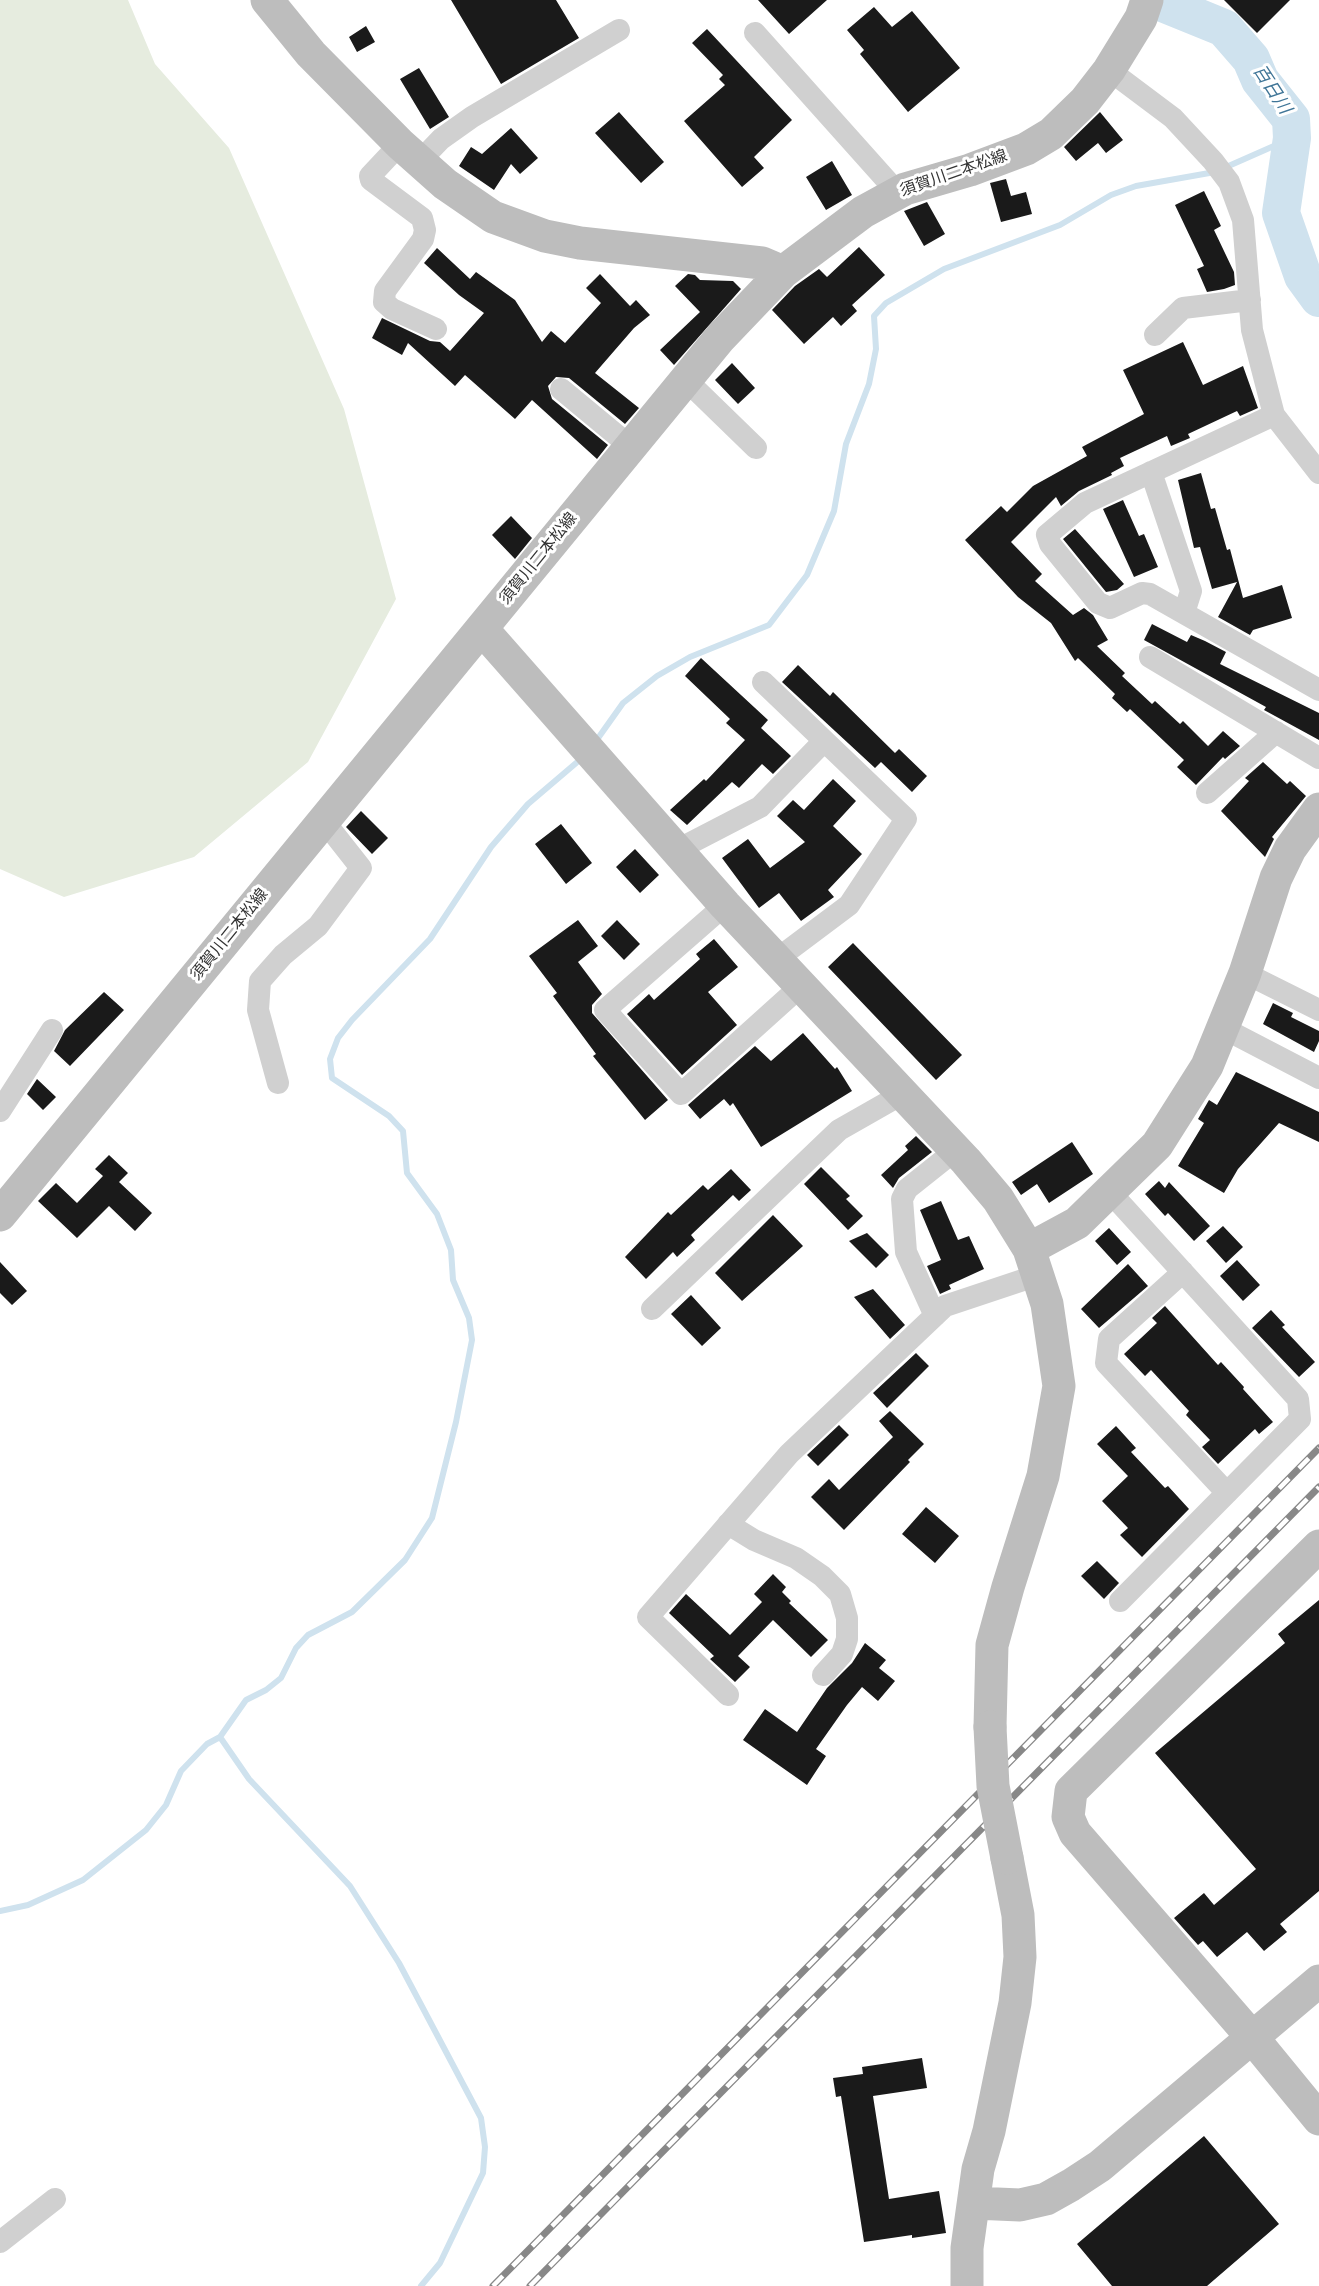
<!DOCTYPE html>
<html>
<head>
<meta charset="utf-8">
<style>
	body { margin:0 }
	canvas { display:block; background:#fff }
</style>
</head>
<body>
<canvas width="1319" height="2286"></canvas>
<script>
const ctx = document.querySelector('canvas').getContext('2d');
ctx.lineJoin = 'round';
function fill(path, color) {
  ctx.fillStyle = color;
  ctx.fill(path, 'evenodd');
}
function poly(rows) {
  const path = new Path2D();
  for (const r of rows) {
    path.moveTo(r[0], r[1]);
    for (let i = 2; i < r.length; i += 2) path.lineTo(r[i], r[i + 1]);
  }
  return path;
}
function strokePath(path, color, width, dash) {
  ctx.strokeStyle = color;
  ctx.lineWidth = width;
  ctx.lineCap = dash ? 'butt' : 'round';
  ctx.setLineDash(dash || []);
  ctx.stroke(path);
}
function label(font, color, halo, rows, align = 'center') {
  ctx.font = font + ' "Nunito Sans","Noto Sans JP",sans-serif';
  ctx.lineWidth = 6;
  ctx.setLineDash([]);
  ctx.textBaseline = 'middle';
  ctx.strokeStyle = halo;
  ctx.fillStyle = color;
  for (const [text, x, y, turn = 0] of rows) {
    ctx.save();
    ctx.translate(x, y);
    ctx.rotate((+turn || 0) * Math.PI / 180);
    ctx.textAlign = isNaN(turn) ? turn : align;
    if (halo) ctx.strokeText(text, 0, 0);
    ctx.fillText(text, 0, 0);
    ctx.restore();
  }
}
const green = poly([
	[0,0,128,0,155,64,229,148,344,409,396,599,308,762,194,857,64,897,0,869]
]);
const stream = poly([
	[1224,168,1292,138],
	[596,741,623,703,657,676,690,657,769,625,807,575,834,511,846,444,869,384,876,349,874,316,886,303,944,269,1060,225,1111,195,1136,186,1215,172],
	[220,1737,249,1779,350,1886,399,1963,481,2118,485,2147,483,2173,440,2263,421,2286],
	[0,1911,28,1905,83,1880,146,1830,166,1805,181,1771,207,1744,220,1737,246,1700,266,1690,281,1678,296,1648,308,1635,352,1612,405,1560,432,1518,456,1422,472,1340,469,1318,453,1280,451,1250,437,1214,407,1173,403,1131,389,1116,332,1078,330,1059,338,1038,352,1020,430,939,491,847,528,804,582,758]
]);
const river = poly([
	[1155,0,1224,28,1251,59,1260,80,1291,119,1292,138,1281,213,1303,276,1319,298]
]);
const building = poly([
	[451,0,556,0,579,38,501,84],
	[758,0,827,0,789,34],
	[1224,0,1290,0,1257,33],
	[874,7,892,27,912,11,960,68,908,112,860,54,864,50,847,30],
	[366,26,375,42,357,52,349,37],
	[707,29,792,120,754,157,764,168,742,187,684,121,725,85,719,79,723,75,692,43],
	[419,68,449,117,430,129,400,79],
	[619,112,664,162,641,183,595,133],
	[1100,112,1123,140,1106,153,1098,143,1076,161,1064,147],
	[511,128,538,158,520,174,511,164,494,190,459,166,471,147,482,154],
	[832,161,852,195,826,210,806,177],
	[1006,179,1011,196,1026,192,1032,214,1001,222,990,183],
	[1204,191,1221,226,1214,230,1234,272,1235,285,1224,289,1207,292,1197,269,1204,266,1175,205],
	[927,202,945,234,924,246,904,211],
	[859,247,885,275,852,305,857,311,841,326,833,317,804,344,772,310,795,286,819,269,827,277],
	[437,248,470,279,476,272,515,300,542,342,551,331,565,343,601,303,586,288,600,274,630,306,636,300,650,315,634,328,595,373,639,408,625,424,569,378,556,377,548,386,552,399,608,445,597,459,532,400,515,419,465,375,455,386,408,343,402,355,372,338,382,318,430,341,440,342,450,351,484,313,459,295,424,263],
	[688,274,695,275,700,280,733,281,741,289,674,365,660,350,700,312,675,286],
	[1183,342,1203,385,1243,366,1258,408,1240,416,1237,411,1188,434,1190,438,1171,446,1167,436,1120,458,1124,466,1111,473,1112,475,1079,491,1061,506,1056,497,1011,542,1042,574,1035,581,1073,615,1084,608,1093,615,1108,640,1097,646,1125,673,1122,676,1152,704,1155,701,1180,724,1183,721,1208,746,1223,731,1240,746,1225,759,1223,757,1196,785,1177,767,1184,760,1130,709,1127,712,1112,698,1115,694,1078,658,1075,661,1051,623,1018,597,965,540,1001,506,1007,512,1033,486,1087,456,1082,447,1144,414,1123,370],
	[732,363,755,388,738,404,715,380],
	[1201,473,1211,509,1215,508,1227,550,1230,549,1243,598,1282,585,1292,618,1253,630,1250,635,1218,617,1237,582,1212,589,1200,547,1194,548,1178,480],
	[1123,500,1139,536,1144,534,1158,567,1134,577,1103,509],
	[511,516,532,538,515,559,492,535],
	[1075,529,1124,584,1117,590,1106,592,1063,539],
	[1152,624,1187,642,1191,635,1205,641,1226,652,1220,664,1319,713,1319,740,1264,710,1266,707,1144,640],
	[701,658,768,720,761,728,791,756,773,774,762,764,739,788,732,782,687,825,670,810,704,779,706,781,745,740,726,723,730,719,685,676],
	[798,665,830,696,833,692,895,753,899,749,927,776,912,792,881,762,875,768,782,682],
	[1263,762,1287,784,1290,781,1306,796,1272,837,1274,839,1265,857,1221,811,1249,781,1245,778],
	[833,779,856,801,833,826,862,854,828,890,834,897,801,921,779,893,759,908,722,858,748,839,770,868,805,842,777,816,793,800,804,810],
	[361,811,388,838,372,854,346,827],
	[561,824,592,863,566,884,535,844],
	[635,849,659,875,640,893,616,867],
	[578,920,598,946,578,962,602,994,592,1005,592,1013,668,1100,645,1120,593,1056,596,1054,553,996,557,993,529,956],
	[617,920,640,944,624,960,601,936],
	[714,939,738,967,708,992,737,1025,682,1075,627,1014,649,994,654,1000,700,959,696,954],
	[853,943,962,1055,936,1080,828,967],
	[104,992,124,1010,70,1066,54,1051,65,1030],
	[1273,1003,1293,1013,1291,1017,1319,1031,1319,1041,1314,1052,1263,1024],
	[803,1033,835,1069,837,1067,852,1091,761,1147,733,1103,730,1106,724,1099,700,1119,688,1105,755,1046,771,1061],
	[1236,1072,1319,1112,1319,1142,1279,1123,1238,1169,1224,1193,1178,1166,1204,1123,1198,1119,1209,1100,1217,1105],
	[37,1079,56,1097,43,1110,27,1094],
	[916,1136,932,1152,899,1178,893,1188,881,1175,908,1150,905,1146],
	[1072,1142,1093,1174,1049,1203,1037,1184,1021,1195,1012,1182],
	[109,1155,128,1173,119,1182,152,1213,135,1231,109,1206,77,1238,38,1201,56,1183,77,1203,103,1176,95,1169],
	[821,1167,850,1196,846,1199,863,1216,848,1230,804,1184],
	[731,1169,751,1190,739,1201,733,1195,691,1235,695,1240,677,1257,673,1252,646,1279,625,1257,668,1212,671,1215,703,1185,708,1190],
	[1159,1181,1165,1188,1169,1182,1210,1226,1194,1241,1168,1213,1165,1216,1145,1194],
	[941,1201,958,1240,969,1236,984,1269,949,1285,951,1289,940,1294,927,1266,941,1260,920,1210],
	[773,1215,803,1246,742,1301,715,1273],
	[1223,1226,1243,1247,1226,1263,1206,1241],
	[1109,1228,1131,1252,1117,1265,1095,1241],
	[867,1233,889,1255,876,1268,849,1241],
	[1237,1260,1260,1285,1243,1301,1220,1276],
	[0,1262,27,1291,12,1305,0,1293],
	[1128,1264,1148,1286,1099,1328,1081,1309],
	[873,1289,905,1325,890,1339,854,1297],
	[691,1295,721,1328,702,1346,671,1314],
	[1165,1306,1218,1365,1221,1362,1244,1387,1243,1389,1273,1422,1259,1434,1255,1429,1218,1464,1202,1447,1210,1440,1186,1415,1189,1411,1151,1370,1145,1376,1124,1354,1157,1323,1152,1318],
	[1271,1310,1285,1325,1282,1327,1315,1362,1299,1377,1252,1328],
	[916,1353,929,1366,887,1408,873,1393],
	[890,1411,924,1444,908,1460,910,1462,844,1530,811,1497,829,1479,839,1490,893,1437,879,1421],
	[839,1425,849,1435,818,1466,807,1455],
	[1116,1426,1136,1448,1131,1452,1165,1488,1168,1486,1189,1509,1142,1557,1120,1535,1128,1528,1102,1501,1128,1476,1097,1444],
	[926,1507,959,1536,935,1563,902,1534],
	[1097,1561,1119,1583,1104,1599,1081,1576],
	[773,1574,786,1587,782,1592,791,1601,789,1603,828,1640,811,1657,773,1620,738,1656,750,1667,735,1682,710,1659,714,1656,669,1613,686,1594,730,1635,762,1602,754,1594],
	[1319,1600,1319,1891,1280,1924,1287,1932,1264,1951,1247,1932,1217,1957,1203,1941,1198,1945,1174,1918,1204,1893,1214,1905,1256,1869,1155,1753,1285,1643,1278,1634],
	[865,1643,886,1660,879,1668,895,1681,878,1701,862,1687,847,1705,816,1749,826,1756,807,1785,743,1740,765,1709,797,1732,827,1688,852,1663],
	[922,2058,927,2088,873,2096,889,2199,939,2191,946,2233,912,2238,912,2235,864,2242,841,2096,836,2097,833,2078,863,2074,862,2067],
	[1204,2136,1279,2224,1207,2286,1112,2286,1077,2244]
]);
const street = poly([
	[755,33,898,193],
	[1109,70,1173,118,1213,161,1229,182,1243,220,1252,330,1274,415,1319,473],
	[400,144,370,176,371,180,422,218,425,230,423,239,385,291,384,302,392,309,436,329],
	[419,162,441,139,472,117,619,30],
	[1155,335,1183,308,1250,300],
	[686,380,756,448],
	[561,389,631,447],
	[1274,415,1085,503,1047,535,1050,544,1098,603,1110,608,1142,593,1150,594,1319,690],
	[1151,472,1191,591,1184,613],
	[1150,657,1319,758],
	[763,682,906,819,849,905,777,959],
	[1207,793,1276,732],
	[677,850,760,807,824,741],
	[725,905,605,1010,681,1094,802,985],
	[1245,973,1319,1010],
	[1223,1028,1319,1078],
	[278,1083,258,1010,260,981,283,955,318,926,361,868,324,821],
	[0,1111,52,1030],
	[1110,1192,1298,1399,1300,1419,1120,1601],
	[1183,1272,1109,1339,1106,1363,1227,1493],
	[652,1309,839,1130,904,1093],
	[935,1316,906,1252,902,1199,907,1189,956,1150],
	[728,1524,754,1540,796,1558,822,1576,840,1594,847,1618,847,1639,842,1654,823,1675],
	[728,1695,648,1617,789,1454,945,1306,1038,1275],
	[0,2242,55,2199]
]);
const secondary = poly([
	[267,0,311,54,400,144,445,184,493,217,545,236,580,243,762,263,783,272],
	[482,629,725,905,966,1161,998,1199,1029,1249,1047,1304,1059,1386,1043,1476,1008,1587,992,1645,990,1727],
	[0,1215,720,338,783,272,863,212,905,189,970,170,1026,149,1051,134,1085,101,1109,70,1141,18,1147,0],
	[1029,1249,1077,1223,1157,1145,1207,1066,1245,973,1276,878,1290,849,1319,809],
	[1319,1546,1071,1791,1068,1817,1075,1833,1251,2036,1319,2119],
	[974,2203,1020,2205,1046,2199,1071,2185,1100,2166,1319,1981],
	[967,2286,967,2248,978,2169,989,2131,1015,2003,1020,1957,1018,1915,1007,1858]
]);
const rail = poly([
	[493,2286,1319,1448],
	[530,2286,1319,1487]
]);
const secondaryBridge = poly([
	[990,1727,993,1786,1007,1858]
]);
const streetNames = [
	["須賀川二本松線",954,174,-19],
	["須賀川二本松線",539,559,-51],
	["須賀川二本松線",230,935,-51]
];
const waterNames = [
	["百日川",1271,90,57]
];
fill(green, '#e6ecdf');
strokePath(stream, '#cfe2ee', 6);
strokePath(river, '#cfe2ee', 38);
fill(building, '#1a1a1a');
strokePath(street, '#d0d0d0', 22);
strokePath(secondary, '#bdbdbd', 33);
strokePath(rail, '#888', 7);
strokePath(rail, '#fff', 4.5, [14]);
strokePath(secondaryBridge, '#bdbdbd', 33);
label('16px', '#333', '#fff', streetNames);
label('italic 18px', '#3f7597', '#fff', waterNames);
</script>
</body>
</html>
